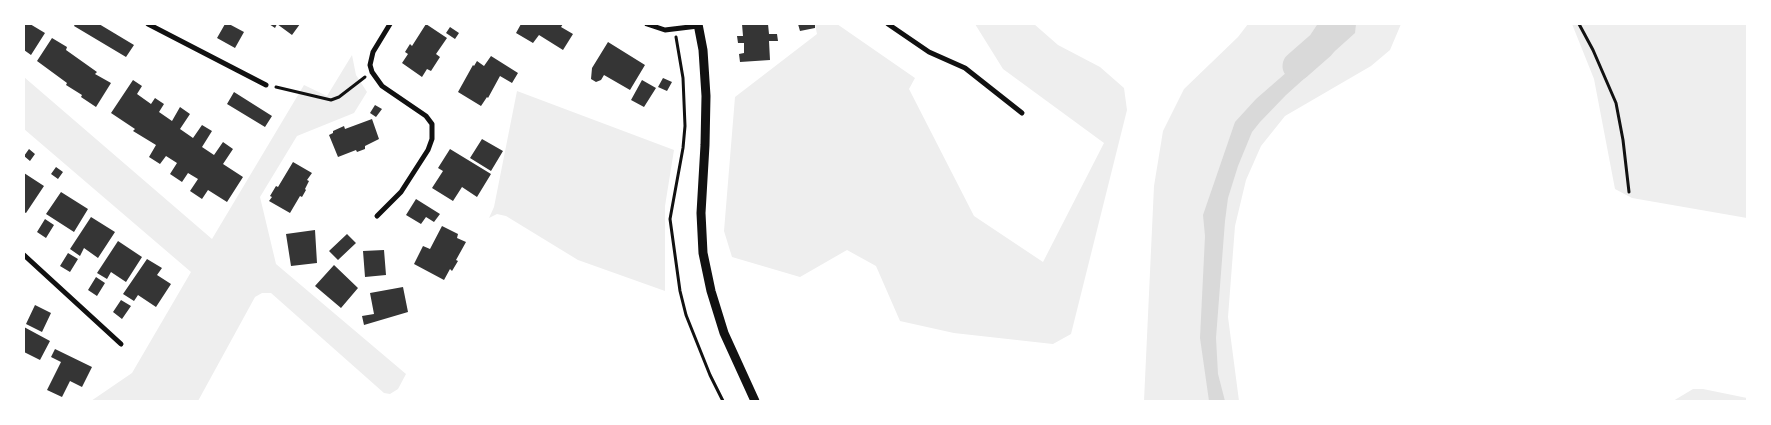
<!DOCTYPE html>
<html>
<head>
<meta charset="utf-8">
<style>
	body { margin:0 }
	#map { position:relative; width:1771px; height:425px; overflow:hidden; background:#fff; font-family:Karla,sans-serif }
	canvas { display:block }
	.frame { position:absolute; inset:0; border:25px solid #fff; pointer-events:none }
</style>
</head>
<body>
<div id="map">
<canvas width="1771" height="425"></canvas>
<div class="frame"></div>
</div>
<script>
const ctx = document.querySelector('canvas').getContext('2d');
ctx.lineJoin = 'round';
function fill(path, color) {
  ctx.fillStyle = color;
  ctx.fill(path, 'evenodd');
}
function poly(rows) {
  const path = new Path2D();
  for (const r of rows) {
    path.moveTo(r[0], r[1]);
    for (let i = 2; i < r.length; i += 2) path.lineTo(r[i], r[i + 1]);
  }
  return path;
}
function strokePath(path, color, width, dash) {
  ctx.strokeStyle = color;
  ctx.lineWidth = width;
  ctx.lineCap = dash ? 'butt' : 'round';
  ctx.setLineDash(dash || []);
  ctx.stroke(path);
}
const green = poly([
	[815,24,837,24,915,78,909,89,974,216,1043,262,1104,143,1003,69,975,24,1034,24,1058,45,1100,67,1124,88,1127,110,1071,334,1053,344,954,333,900,321,876,266,847,250,800,277,732,257,724,231,735,97,817,34],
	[1248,24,1401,24,1390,50,1371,66,1285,116,1261,146,1246,180,1235,226,1228,317,1239,401,1144,401,1154,186,1163,131,1184,89,1238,37],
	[1572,24,1747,24,1747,218,1632,198,1615,189,1594,79],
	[352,55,356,75,367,92,354,113,297,136,260,197,276,264,406,374,398,389,390,394,384,393,271,293,262,293,255,297,198,401,91,401,132,373,191,272,24,129,24,77,212,239,304,85,327,96],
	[517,91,674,150,665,206,665,291,578,260,506,216,497,214,489,218,494,207],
	[1693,389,1703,389,1747,398,1747,401,1673,401]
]);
const water = poly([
	[1334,24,1356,24,1355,33,1286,95,1260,122,1252,132,1238,166,1228,198,1225,221,1216,338,1218,374,1225,401,1209,401,1200,338,1205,236,1203,215,1235,122,1256,99,1326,38]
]);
const river = poly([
	[1297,66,1321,45,1335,24]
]);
const building = poly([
	[24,24,30,24,45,33,31,55,24,50],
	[75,24,99,24,134,45,126,57,74,26],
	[225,24,229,24,244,32,235,48,217,38],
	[269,24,300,24,292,35,277,24,275,28],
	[426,24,447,38,436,54,440,57,431,71,427,69,422,77,402,63,408,54,405,52,410,44,412,46],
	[521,24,563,24,561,27,573,34,563,50,539,35,533,43,516,33],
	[742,24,768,24,769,34,777,34,778,41,769,41,770,60,740,62,739,54,744,53,744,43,738,43,737,36,743,36],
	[798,24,815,24,815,28,800,31],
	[450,27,459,33,455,39,446,33],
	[52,38,67,47,66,50,97,72,95,74,111,83,96,107,81,97,82,95,66,85,67,83,37,61],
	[608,42,645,65,630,90,604,75,601,80,596,82,591,79,592,68],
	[491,56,518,73,512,83,500,76,488,98,487,97,481,106,458,92,473,65,474,66,477,61,484,66],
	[663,78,672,82,667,91,658,87],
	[133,80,142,86,137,94,151,104,155,98,164,104,159,112,172,121,180,107,190,114,180,129,193,138,202,125,212,131,202,147,214,155,223,142,233,149,223,164,243,177,227,202,208,190,202,199,190,191,198,179,188,173,182,182,170,174,177,163,166,156,160,164,149,157,156,145,133,131,135,129,111,113],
	[642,80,656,88,644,107,631,100],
	[234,92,272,116,265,127,227,104],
	[375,105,382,109,376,117,370,113],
	[372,119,379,139,365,146,365,149,357,152,356,150,338,157,329,135,333,133,333,131,344,126,345,129],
	[482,139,503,151,491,171,470,158],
	[29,149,35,154,30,161,24,156],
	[450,149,491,174,477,197,462,187,453,201,432,188,443,171,438,168],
	[293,162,312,173,307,180,309,181,305,189,306,190,302,197,300,196,290,213,269,201,272,197,270,196,276,186,278,187],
	[56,167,63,172,58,179,51,174],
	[24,173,44,186,26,213,24,212],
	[61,192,88,209,74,232,46,214],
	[416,199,440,214,434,222,426,217,421,224,406,215],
	[91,217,115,232,98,258,84,248,80,256,70,249],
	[45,219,54,225,46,238,37,232],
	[442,226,458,234,457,238,466,242,456,260,458,261,452,271,450,269,444,280,414,264,423,246,430,249],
	[315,230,317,263,291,266,286,234],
	[347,234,356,243,338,260,329,251],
	[118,241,142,257,126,282,111,272,107,279,97,273],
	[384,250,386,275,365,277,363,251],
	[68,253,78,259,70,272,60,266],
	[147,259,162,268,157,275,171,284,156,307,138,295,134,301,123,294],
	[334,265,358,288,341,308,315,286],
	[96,277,105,283,97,296,88,290],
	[403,287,408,312,364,325,362,316,374,314,370,293],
	[121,300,131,306,122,319,113,312],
	[35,305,51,313,42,332,26,324],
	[24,327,50,341,40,360,24,352],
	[55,349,92,367,82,387,70,381,62,397,47,390,61,362,51,357]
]);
const path = poly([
	[1579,24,1593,50,1616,103,1623,140,1629,192],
	[676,37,683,78,685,126,683,148,670,219,680,291,686,315,710,375,723,401],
	[276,87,331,100,339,97,365,77]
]);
const minor = poly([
	[148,24,266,85],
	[647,24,665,30,698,26],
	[888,24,929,52,965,68,1022,113],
	[377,216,401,192,428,150,432,139,432,124,426,116,382,86,372,72,370,65,373,52,390,24],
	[24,255,121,344]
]);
const tertiary = poly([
	[698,24,703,50,706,96,705,145,701,213,703,253,711,291,724,333,755,401]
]);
fill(green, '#eee');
fill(water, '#d9d9d9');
strokePath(river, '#d9d9d9', 29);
fill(building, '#353535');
strokePath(path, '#111', 3);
strokePath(minor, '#111', 5);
strokePath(tertiary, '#111', 9);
</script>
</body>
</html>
